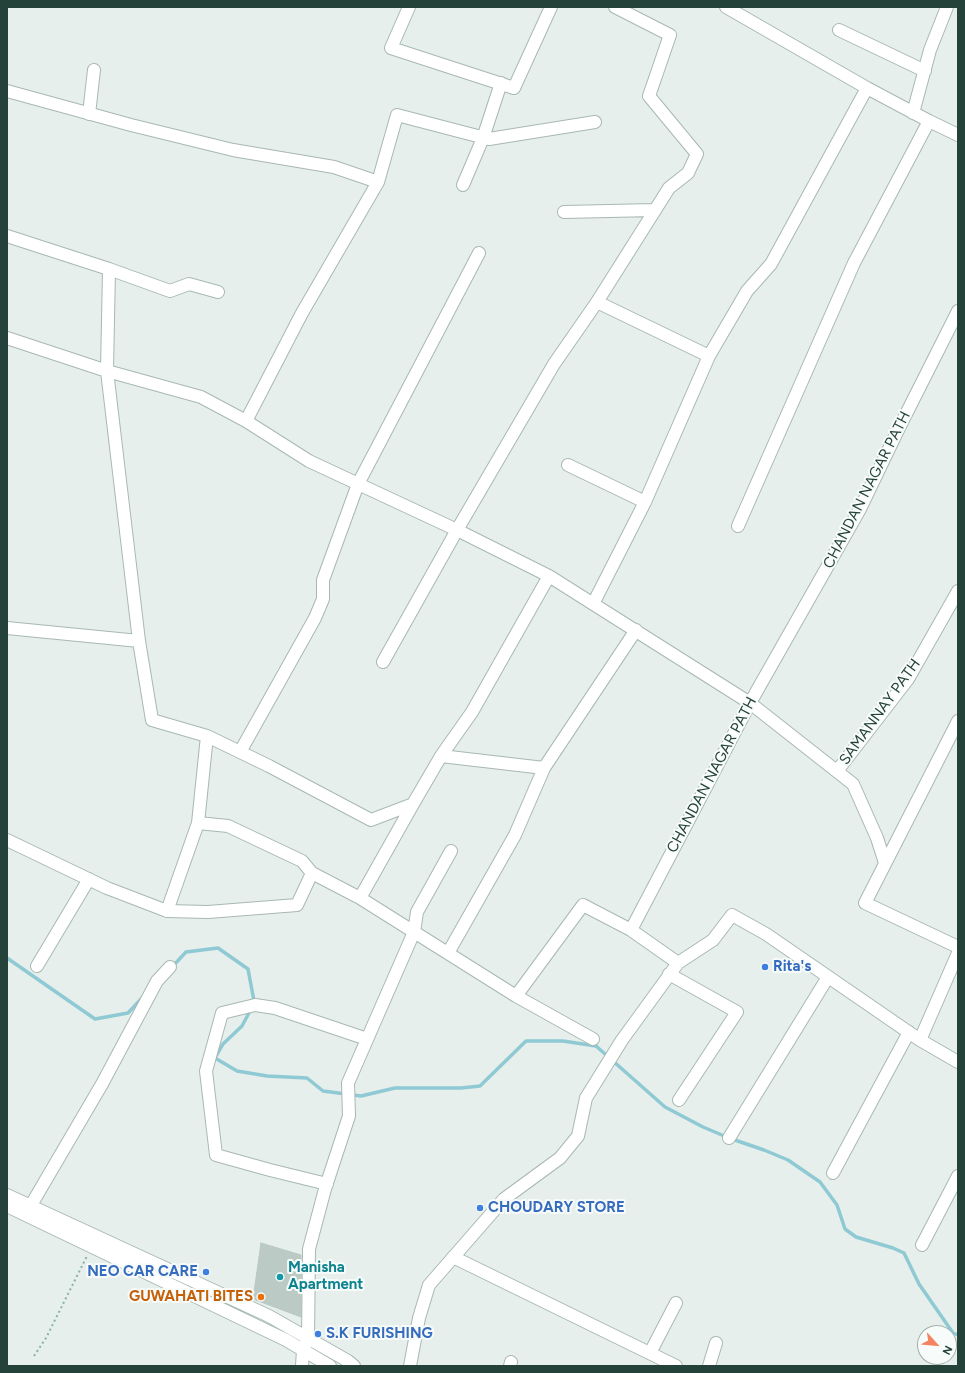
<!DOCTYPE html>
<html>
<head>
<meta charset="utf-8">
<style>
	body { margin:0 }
	#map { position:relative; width:965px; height:1373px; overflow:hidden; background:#e6efeb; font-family:Figtree,sans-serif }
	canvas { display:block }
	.frame { position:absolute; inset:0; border:8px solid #24423a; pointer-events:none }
	.north { position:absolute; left:917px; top:1325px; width:40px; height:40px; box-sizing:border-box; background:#f7fbf9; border:1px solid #a3b1ad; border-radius:50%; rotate:117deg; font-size:11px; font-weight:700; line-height:16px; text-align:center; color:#24423a }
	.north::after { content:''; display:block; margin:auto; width:14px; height:18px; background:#f4845f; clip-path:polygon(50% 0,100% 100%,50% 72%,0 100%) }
</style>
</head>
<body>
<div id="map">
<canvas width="965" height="1373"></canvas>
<div class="frame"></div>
<div class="north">N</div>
</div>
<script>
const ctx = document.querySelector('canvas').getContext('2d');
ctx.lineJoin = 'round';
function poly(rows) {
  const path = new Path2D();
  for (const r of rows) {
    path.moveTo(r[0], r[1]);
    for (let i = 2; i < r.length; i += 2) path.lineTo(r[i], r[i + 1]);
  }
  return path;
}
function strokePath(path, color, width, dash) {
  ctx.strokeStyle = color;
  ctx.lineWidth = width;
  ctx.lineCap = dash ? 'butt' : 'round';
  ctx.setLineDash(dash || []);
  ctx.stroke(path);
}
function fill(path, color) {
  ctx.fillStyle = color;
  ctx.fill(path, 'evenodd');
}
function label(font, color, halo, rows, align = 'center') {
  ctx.font = font + ' Figtree,sans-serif';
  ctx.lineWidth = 4;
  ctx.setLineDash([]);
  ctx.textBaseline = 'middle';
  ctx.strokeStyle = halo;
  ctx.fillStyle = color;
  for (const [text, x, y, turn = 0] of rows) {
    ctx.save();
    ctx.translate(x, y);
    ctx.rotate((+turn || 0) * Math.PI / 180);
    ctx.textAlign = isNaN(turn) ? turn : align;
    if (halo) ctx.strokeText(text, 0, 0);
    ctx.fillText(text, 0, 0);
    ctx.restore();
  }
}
const stream = poly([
	[7,958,95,1019,128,1013,143,997],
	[172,967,186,952,218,948,248,969,254,1001,253,1003],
	[251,1009,242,1026,223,1044,215,1058,237,1071,267,1076,307,1078,323,1091,361,1096,395,1088,461,1088,480,1086,526,1041,563,1041,596,1046,665,1107,703,1127,729,1138,764,1150,788,1160,820,1182,837,1205,845,1229,856,1237,893,1248,904,1253,919,1284,953,1333,958,1335]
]);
const building = poly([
	[261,1243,301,1255,301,1317,253,1299,261,1243]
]);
const path = poly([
	[34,1356,46,1338,87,1256]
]);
const minor = poly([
	[409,7,391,48,514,88,551,7],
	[726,7,867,88],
	[839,30,925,71],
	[7,91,131,125,233,150,334,167,378,182],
	[913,113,930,50,947,7],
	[89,114,94,70],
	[463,185,483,138,501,83],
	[564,212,654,210],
	[7,236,109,269,170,291,189,284,218,292],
	[109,269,107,371,139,641,152,720,207,736,269,766,371,820,413,804,441,756,472,712,549,576],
	[597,302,709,356],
	[7,338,107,371,201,397,246,421,309,461,457,530,549,576,750,703,853,784,877,838,885,863],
	[246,421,302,313,378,182,397,115,489,139,595,122],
	[568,465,645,502],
	[738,526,854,263,929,121],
	[593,604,645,502,709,356,747,291,771,264,867,88,929,121,958,135],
	[7,628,139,641],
	[383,662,457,530,554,364,597,302,669,188,688,173,697,154,649,96,670,35,615,7],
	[958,721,865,903,958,947],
	[240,752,315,618,323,599,323,580,358,484,479,253],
	[441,756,544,768],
	[837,771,908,679,958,591],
	[198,823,228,826,302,861,312,873],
	[7,840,107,888,167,911,208,912,297,905,312,873,360,898,413,804],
	[360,898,516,996,583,905,631,930,750,703,860,509,899,428,958,311],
	[167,911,198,823,207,736],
	[631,930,678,963],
	[448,953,515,835,544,768,636,630],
	[37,966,89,879],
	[669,974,737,1012,679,1100],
	[516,996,593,1039],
	[920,1040,958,953],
	[729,1138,828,977],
	[833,1173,909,1032],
	[327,1184,270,1170,216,1155,206,1071,222,1013,255,1005,275,1008,367,1039],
	[7,1195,269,1316,348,1361,354,1366],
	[7,1206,286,1340,330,1366],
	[27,1212,102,1084,157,981,170,967],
	[922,1245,958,1176],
	[453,1257,676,1366],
	[650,1353,676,1303],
	[302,1366,303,1350,308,1338,309,1249,325,1189,349,1116,348,1083,414,932,417,912,451,851],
	[410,1366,419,1318,429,1285,504,1199,560,1158,578,1136,586,1098,622,1040,678,963,713,940,732,915,766,934,920,1040,958,1062],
	[510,1366,511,1362],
	[709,1366,716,1343]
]);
const markers = [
	[765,967,4,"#3f7fe0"],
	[480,1208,4,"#3f7fe0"],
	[206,1272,4,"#3f7fe0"],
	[280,1277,4,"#0f9aa8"],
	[261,1297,4,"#e8710a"],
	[318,1334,4,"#3f7fe0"]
];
const streetNames = [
	["CHANDAN NAGAR PATH",867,490,-63],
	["SAMANNAY PATH",880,712,-54],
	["CHANDAN NAGAR PATH",712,775,-62]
];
const shopNames = [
	["Rita's",773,967],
	["CHOUDARY STORE",488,1208],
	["NEO CAR CARE",198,1272,"right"],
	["S.K FURISHING",326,1334]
];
const cultureNames = [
	["Manisha",288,1268],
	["Apartment",288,1285]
];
const foodNames = [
	["GUWAHATI BITES",253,1297]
];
strokePath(stream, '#8ec9d4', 3.5);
fill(building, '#bbcac4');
strokePath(building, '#b8c9c2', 1);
strokePath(minor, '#a8b8b2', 14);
strokePath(path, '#86b3a5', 2, [2, 3]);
strokePath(minor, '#fff', 12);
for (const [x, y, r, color] of markers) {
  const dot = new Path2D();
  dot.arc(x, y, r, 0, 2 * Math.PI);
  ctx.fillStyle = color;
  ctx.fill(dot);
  strokePath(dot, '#f7fbf9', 1.5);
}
label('15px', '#24423a', '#f7fbf9', streetNames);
label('bold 15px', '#366cbe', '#f7fbf9', shopNames, 'left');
label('bold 15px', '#0d838f', '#f7fbf9', cultureNames, 'left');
label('bold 15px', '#c56008', '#f7fbf9', foodNames, 'right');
</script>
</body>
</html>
